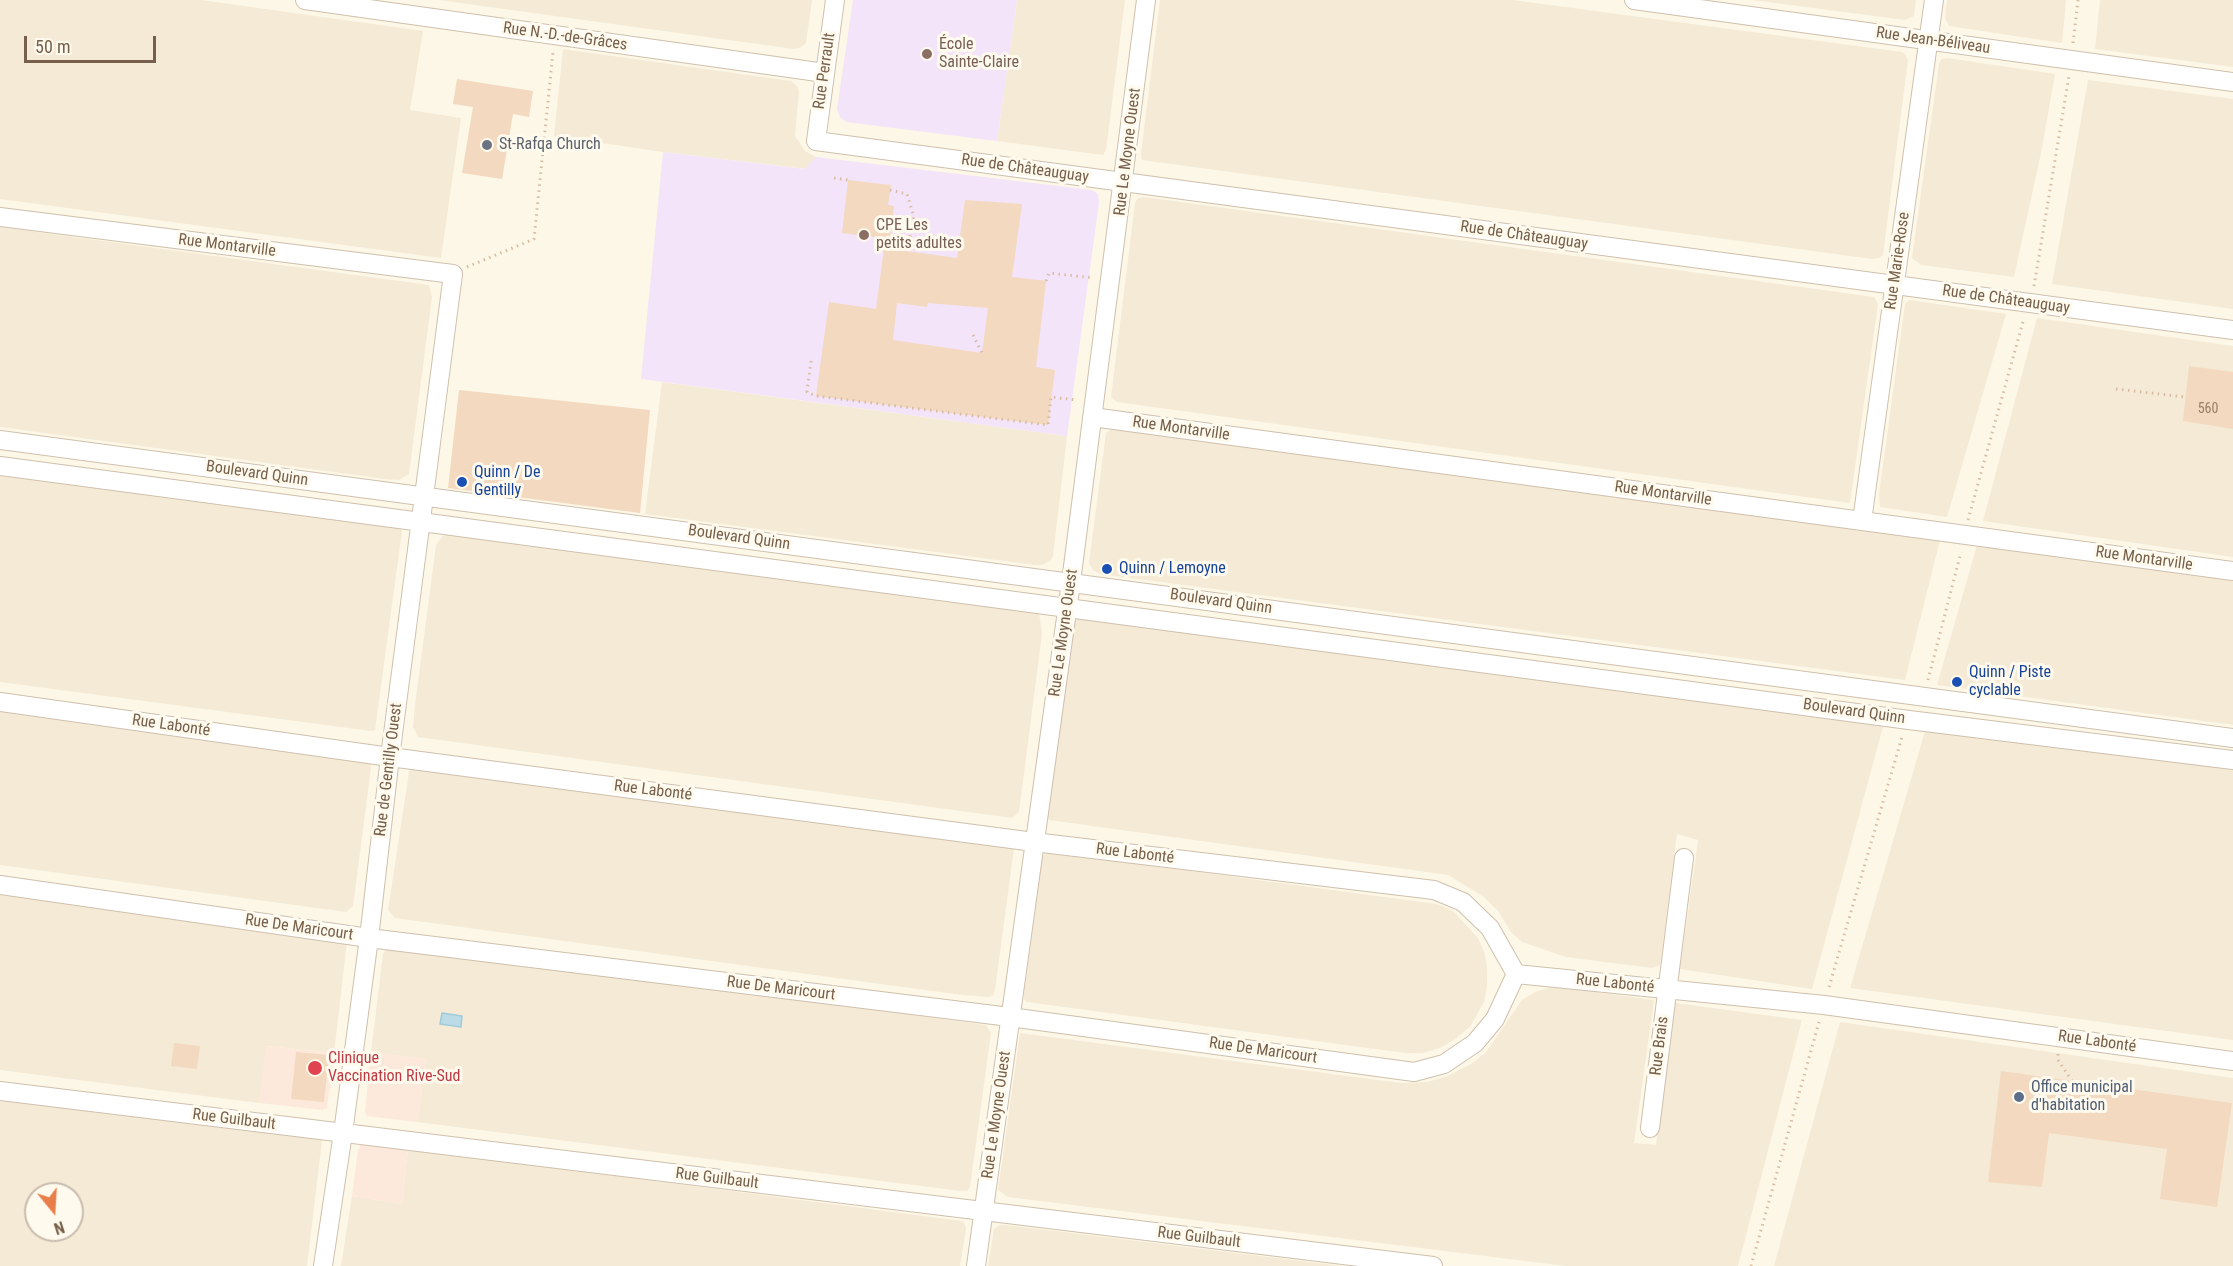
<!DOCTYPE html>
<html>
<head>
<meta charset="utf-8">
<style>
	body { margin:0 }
	#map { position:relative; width:2233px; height:1266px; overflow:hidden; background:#fdf7e7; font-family:"Roboto Condensed",sans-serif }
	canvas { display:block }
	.north { position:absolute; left:24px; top:1182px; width:60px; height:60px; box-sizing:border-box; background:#fffaee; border:2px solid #c9bcad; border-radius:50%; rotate:162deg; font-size:16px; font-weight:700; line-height:24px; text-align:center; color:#77604b }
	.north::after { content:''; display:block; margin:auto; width:21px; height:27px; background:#e87f4b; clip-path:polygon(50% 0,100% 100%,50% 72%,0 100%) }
	.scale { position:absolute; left:24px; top:36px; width:132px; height:27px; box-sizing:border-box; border:3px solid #77604b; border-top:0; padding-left:8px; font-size:18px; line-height:21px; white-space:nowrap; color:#77604b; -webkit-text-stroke:4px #fffaee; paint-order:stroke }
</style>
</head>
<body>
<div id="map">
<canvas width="2233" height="1266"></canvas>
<div class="north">N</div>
<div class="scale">50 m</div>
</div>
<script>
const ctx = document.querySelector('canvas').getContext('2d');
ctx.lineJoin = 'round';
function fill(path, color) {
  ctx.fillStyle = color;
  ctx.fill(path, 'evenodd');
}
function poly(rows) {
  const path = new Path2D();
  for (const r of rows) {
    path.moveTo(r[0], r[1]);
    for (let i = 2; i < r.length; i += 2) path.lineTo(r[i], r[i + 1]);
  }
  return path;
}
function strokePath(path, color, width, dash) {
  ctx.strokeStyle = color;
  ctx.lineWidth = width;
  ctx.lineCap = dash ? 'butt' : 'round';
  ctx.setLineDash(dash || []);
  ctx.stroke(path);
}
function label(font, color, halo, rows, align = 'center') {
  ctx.font = font + ' "Roboto Condensed",sans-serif';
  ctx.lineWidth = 6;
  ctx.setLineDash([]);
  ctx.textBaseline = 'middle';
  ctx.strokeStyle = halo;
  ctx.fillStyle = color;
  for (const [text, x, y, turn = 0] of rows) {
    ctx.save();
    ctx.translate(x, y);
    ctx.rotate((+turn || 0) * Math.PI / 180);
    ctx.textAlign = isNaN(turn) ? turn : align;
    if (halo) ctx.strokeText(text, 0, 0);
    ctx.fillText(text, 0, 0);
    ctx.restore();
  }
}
const residential = poly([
	[0,0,201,0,423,31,410,110,461,118,441,258,0,199],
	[439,0,812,0,806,43,800,48,794,49],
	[1017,0,1125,0,1106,150,1103,155,997,141],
	[1160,0,1513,0,1902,52,1906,55,1908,60,1883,255,1879,258,1872,259,1142,160,1141,154],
	[1752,0,1916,0,1914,16,1905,20],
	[1947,0,2066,0,2062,43,1949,26,1945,18],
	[2100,0,2233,0,2233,67,2095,49],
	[563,49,791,81,797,86,799,91,795,136,805,151,816,157,806,169,663,152,554,136],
	[1947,58,2055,74,2041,153,2014,277,1921,265,1912,258,1939,64,1941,59],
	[2088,80,2233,99,2233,309,2052,284],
	[1144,197,1874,297,1878,304,1850,503,1117,402,1111,397,1135,203,1138,198],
	[0,227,429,285,432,297,409,474,399,480,385,479,0,427],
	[1909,300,2006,314,1947,517,1880,507,1879,494,1905,304],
	[2037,318,2233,346,2233,557,1983,521],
	[662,382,1067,436,1053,556,1050,561,1042,565,1035,565,645,514],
	[1113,428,1940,540,1905,680,1100,574,1093,570,1089,563,1091,547,1106,433],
	[0,472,400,527,402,531,375,730,371,731,0,682],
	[450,533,1039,613,1042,634,1019,812,1012,818,418,737,413,727,415,705,436,545,443,536],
	[1977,545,2233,580,2233,725,1937,685],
	[1086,616,1884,723,1812,989,1680,969,1698,840,1677,834,1660,965,1652,968,1566,957,1522,942,1511,932,1499,912,1484,897,1448,875,1049,820,1047,815,1072,626,1077,619],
	[0,710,370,763,371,768,353,906,346,912,0,865],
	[1926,728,2233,770,2233,1040,1850,988],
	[410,766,1014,848,995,990,993,996,988,997,962,995,395,918,388,910],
	[1048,852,1437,904,1453,911,1478,938,1485,954,1487,970,1487,987,1484,1002,1470,1027,1454,1040,1440,1048,1423,1053,1405,1053,1027,1002,1024,999,1024,994,1042,857],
	[0,892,347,942,334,1053,267,1046,259,1103,0,1070],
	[395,945,986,1025,991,1033,970,1187,967,1191,961,1191,417,1122,426,1059,371,1052,383,954,386,948],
	[1548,988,1566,988,1654,1000,1634,1143,1656,1145,1675,1003,1802,1020,1738,1266,1566,1266,1008,1197,998,1190,1020,1033,1401,1083,1427,1082,1448,1076,1471,1064,1486,1052,1522,1000,1535,992],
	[1840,1022,2233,1078,2233,1266,1774,1266],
	[0,1098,322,1140,307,1266,0,1266],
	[36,1194,72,1194,72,1230,36,1230],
	[408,1149,962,1221,964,1222,966,1229,960,1266,341,1266,352,1196,402,1204],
	[1000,1225,1006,1225,1342,1266,988,1266,994,1229]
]);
const commercial = poly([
	[266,1046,334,1053,327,1108,323,1110,259,1103],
	[371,1052,426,1059,417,1122,367,1116,365,1112],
	[361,1144,408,1149,402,1204,352,1196,358,1150]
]);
const education = poly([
	[853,0,1017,0,997,141,846,122,840,117,837,109],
	[663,152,805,169,816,157,1092,190,1098,194,1099,203,1067,436,641,379]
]);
const water = poly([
	[442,1013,462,1016,461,1027,440,1024,442,1013]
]);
const building = poly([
	[457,79,533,91,529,117,513,114,502,179,462,173,473,107,453,104],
	[848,180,891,185,888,205,894,206,890,239,842,233],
	[965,200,1022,204,1012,277,1046,281,1036,367,1055,370,1048,425,816,396,829,302,876,309,884,248,957,258],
	[897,303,927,307,928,303,988,308,982,353,893,340],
	[2189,366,2233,372,2233,429,2183,421],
	[459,390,650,410,640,513,448,488],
	[174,1043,200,1046,197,1069,171,1066],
	[296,1052,329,1055,324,1102,291,1099],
	[2001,1071,2232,1103,2217,1207,2160,1199,2167,1149,2049,1133,2042,1187,1988,1182]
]);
const path = poly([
	[2073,43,2078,0],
	[834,178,848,180],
	[890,190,907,194,914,217,907,251],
	[467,267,534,239,553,52],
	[1046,281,1049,273,1094,278],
	[2034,286,2069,76],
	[973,335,982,353],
	[811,361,807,392,816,396,1048,425,1051,397,1077,400],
	[2116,389,2185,397],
	[1968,520,2024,318],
	[1928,680,1961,552],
	[1829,987,1902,737],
	[2058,1054,2058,1060,2072,1081],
	[1751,1266,1819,1022]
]);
const minor = poly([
	[305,0,825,73],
	[835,0,816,141,2233,330],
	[1634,0,2233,82],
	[0,217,453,274,390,757,369,938,343,1133,323,1266],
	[1092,417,2233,571],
	[0,440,2233,738],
	[0,466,1909,720,2233,760],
	[1862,521,1934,0],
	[0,702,390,757,1034,842,1434,890,1463,902,1490,928,1516,974],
	[0,885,369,938,1010,1017,1414,1072,1444,1064,1475,1043,1495,1019,1516,974],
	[1516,974,1824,1005,2233,1061],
	[0,1091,1433,1266],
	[1650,1128,1684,858],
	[976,1266,1071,582,1146,0]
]);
const markers = [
	[927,54,6,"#8d6e63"],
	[487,145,6,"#6b7280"],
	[864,235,6,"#8d6e63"],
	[462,482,6,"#1a4fb4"],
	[1107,569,6,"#1a4fb4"],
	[1957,682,6,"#1a4fb4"],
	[315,1068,8,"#e0444e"],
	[2019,1097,6,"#5c6f8a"]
];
const numberNames = [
	["560",2208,409]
];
const streetNames = [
	["Rue N.-D.-de-Grâces",565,37,8],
	["Rue Jean-Béliveau",1933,41,8],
	["Rue Perrault",825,71,-82],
	["Rue Le Moyne Ouest",1128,152,-83],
	["Rue de Châteauguay",1025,169,8],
	["Rue de Châteauguay",1524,236,8],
	["Rue Montarville",227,246,7],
	["Rue Marie-Rose",1898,261,-82],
	["Rue de Châteauguay",2006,300,8],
	["Rue Montarville",1181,429,8],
	["Boulevard Quinn",257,474,8],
	["Rue Montarville",1663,494,8],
	["Boulevard Quinn",739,538,8],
	["Rue Montarville",2144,559,8],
	["Boulevard Quinn",1221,602,8],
	["Rue Le Moyne Ouest",1064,633,-82],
	["Boulevard Quinn",1854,712,8],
	["Rue Labonté",171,726,8],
	["Rue de Gentilly Ouest",389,770,-83],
	["Rue Labonté",653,791,7],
	["Rue Labonté",1135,854,7],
	["Rue De Maricourt",299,928,8],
	["Rue Labonté",1615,984,6],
	["Rue De Maricourt",781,989,7],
	["Rue Labonté",2097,1042,8],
	["Rue Brais",1660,1046,-83],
	["Rue De Maricourt",1263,1051,8],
	["Rue Le Moyne Ouest",997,1115,-82],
	["Rue Guilbault",234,1120,7],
	["Rue Guilbault",717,1179,7],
	["Rue Guilbault",1199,1238,7]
];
const educationNames = [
	["École",939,45],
	["Sainte-Claire",939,63],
	["CPE Les",876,226],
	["petits adultes",876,244]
];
const worshipNames = [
	["St-Rafqa Church",499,145]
];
const transitNames = [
	["Quinn / De",474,473],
	["Gentilly",474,491],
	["Quinn / Lemoyne",1119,569],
	["Quinn / Piste",1969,673],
	["cyclable",1969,691]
];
const healthNames = [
	["Clinique",328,1059],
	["Vaccination Rive-Sud",328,1077]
];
const serviceNames = [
	["Office municipal",2031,1088],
	["d'habitation",2031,1106]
];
fill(residential, '#f5ead6');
fill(commercial, '#fde9db');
fill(education, '#f4e4f9');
fill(water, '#bbdce7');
strokePath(water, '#a1cad9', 1.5);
fill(building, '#f3d9bf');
strokePath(minor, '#cfc0ad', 20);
strokePath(path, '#d8bca1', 3, [1.5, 4.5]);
strokePath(minor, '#fff', 18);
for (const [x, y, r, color] of markers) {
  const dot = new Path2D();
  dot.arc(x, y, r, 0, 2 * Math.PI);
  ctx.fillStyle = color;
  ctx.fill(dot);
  strokePath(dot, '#fffaee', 2);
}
label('14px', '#967e68', null, numberNames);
label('16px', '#77604b', '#fffaee', streetNames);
label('16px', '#785e54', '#fffaee', educationNames, 'left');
label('16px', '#5b616d', '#fffaee', worshipNames, 'left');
label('16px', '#164399', '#fffaee', transitNames, 'left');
label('16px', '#be3a42', '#fffaee', healthNames, 'left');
label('16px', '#4e5e75', '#fffaee', serviceNames, 'left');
</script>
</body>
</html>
